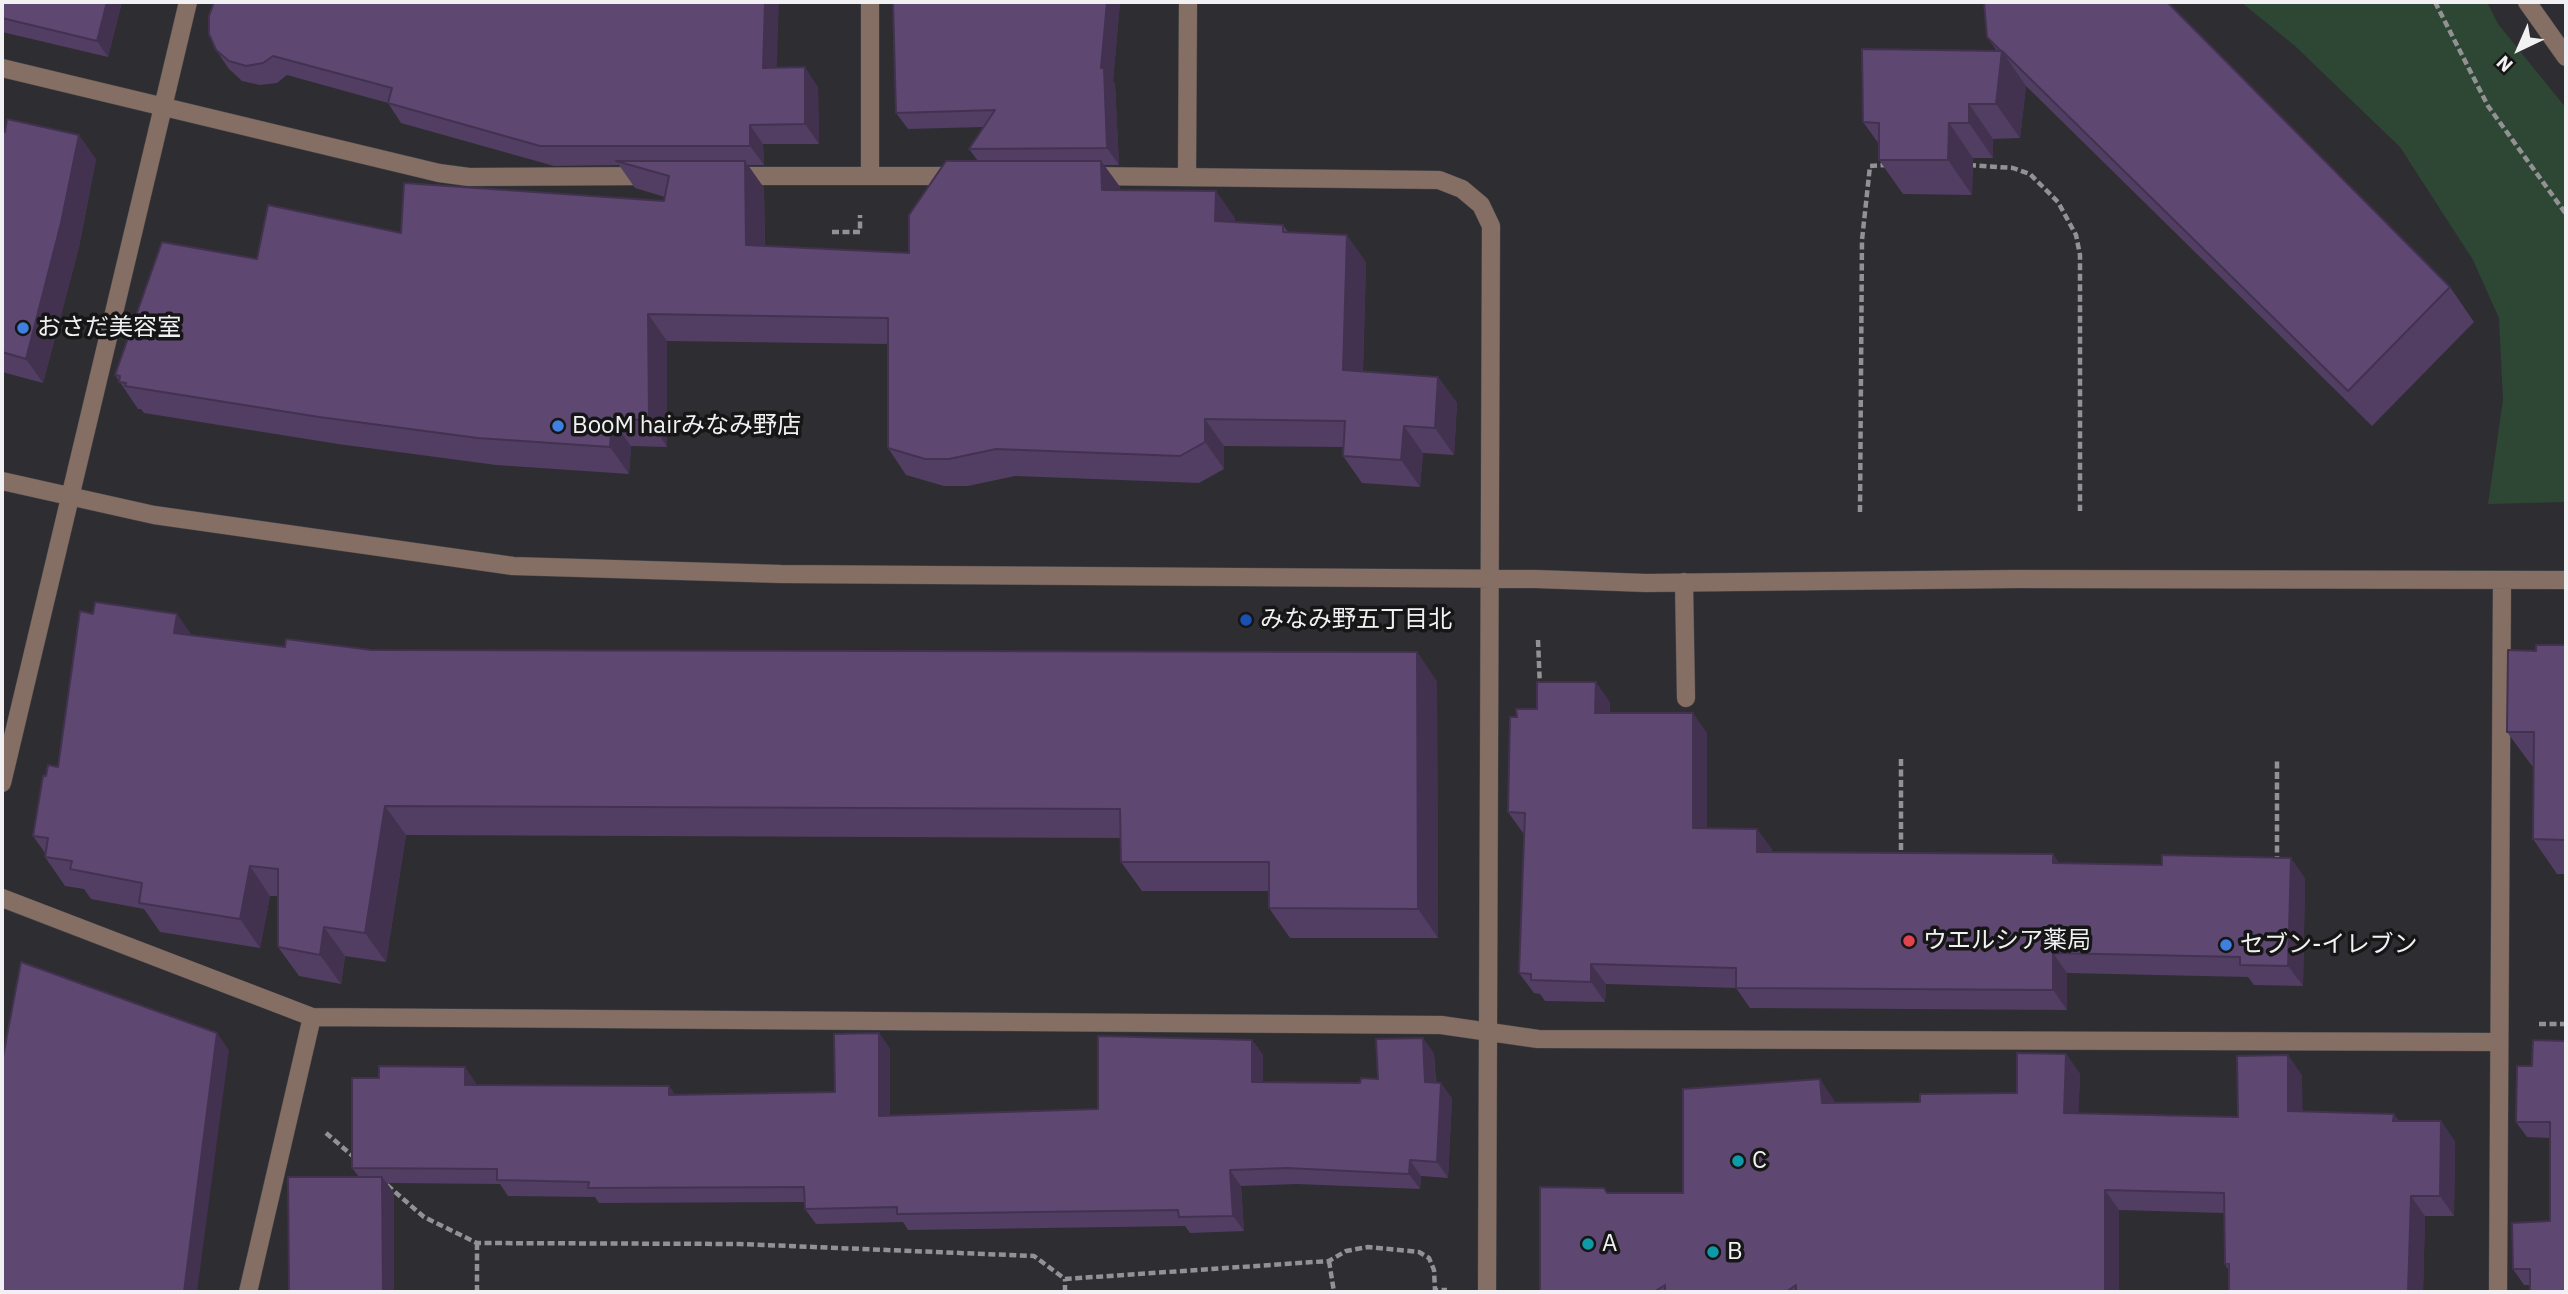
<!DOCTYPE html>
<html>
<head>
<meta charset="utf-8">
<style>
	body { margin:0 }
	#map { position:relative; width:2568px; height:1294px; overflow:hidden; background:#2e2d31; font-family:"IBM Plex Sans",sans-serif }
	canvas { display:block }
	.frame { position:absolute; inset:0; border:4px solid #f1f0f2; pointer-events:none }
	.north { position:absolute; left:2484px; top:14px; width:70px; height:70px; -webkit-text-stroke:5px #161617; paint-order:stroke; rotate:224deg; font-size:19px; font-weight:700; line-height:28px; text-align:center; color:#f1f0f2 }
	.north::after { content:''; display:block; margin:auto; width:24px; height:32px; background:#f1f0f2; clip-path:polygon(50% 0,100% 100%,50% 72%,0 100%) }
</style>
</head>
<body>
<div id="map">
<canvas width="2568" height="1294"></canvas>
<div class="frame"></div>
<div class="north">N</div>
</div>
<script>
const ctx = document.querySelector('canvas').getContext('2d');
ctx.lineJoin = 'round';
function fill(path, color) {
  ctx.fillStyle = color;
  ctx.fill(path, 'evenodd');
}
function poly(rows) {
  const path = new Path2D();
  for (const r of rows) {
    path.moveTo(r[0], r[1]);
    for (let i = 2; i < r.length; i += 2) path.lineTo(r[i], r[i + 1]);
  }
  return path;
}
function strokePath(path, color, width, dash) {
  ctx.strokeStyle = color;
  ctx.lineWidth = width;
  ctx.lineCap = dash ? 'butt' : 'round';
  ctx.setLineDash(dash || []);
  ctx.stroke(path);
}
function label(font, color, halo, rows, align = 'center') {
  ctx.font = font + ' "IBM Plex Sans","Noto Sans JP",sans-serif';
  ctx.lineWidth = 7;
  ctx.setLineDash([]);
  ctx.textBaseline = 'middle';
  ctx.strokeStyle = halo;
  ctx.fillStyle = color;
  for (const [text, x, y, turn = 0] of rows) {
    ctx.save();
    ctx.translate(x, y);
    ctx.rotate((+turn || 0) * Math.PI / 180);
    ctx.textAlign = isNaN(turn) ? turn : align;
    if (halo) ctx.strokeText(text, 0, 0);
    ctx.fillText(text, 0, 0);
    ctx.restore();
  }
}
const green = poly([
	[2241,2,2487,2,2498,24,2566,108,2566,502,2488,504,2503,400,2499,318,2473,260,2400,147,2295,46]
]);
const path = poly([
	[2435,2,2488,106,2566,214],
	[1969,165,2013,168,2030,174,2058,202,2076,235,2080,255,2080,511],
	[832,232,860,232,860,215],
	[1860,512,1862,240,1870,166,1886,165],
	[1538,640,1540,688],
	[1901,759,1901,857],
	[2277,863,2277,760],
	[2539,1024,2566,1024],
	[326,1133,354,1157],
	[387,1185,424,1217,477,1243,740,1244,1034,1256,1065,1279,1329,1261,1346,1251,1368,1247,1419,1252,1429,1258,1434,1270,1435,1290,1447,1290],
	[477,1243,477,1292],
	[1329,1261,1334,1292],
	[1065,1292,1065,1279]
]);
const minor = poly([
	[870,2,870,176],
	[2527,2,2566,57],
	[2,68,439,173,469,177,650,176],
	[734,176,958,176],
	[1088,176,1439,180,1462,189,1481,205,1491,226,1487,1292],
	[1187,176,1188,2],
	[2,481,154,515,513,566,781,574,1536,579,1646,583,2015,579,2566,580],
	[1684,582,1686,698],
	[2,783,188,2],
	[2,898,312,1017,1441,1025,1538,1039,2498,1042],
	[248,1292,312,1017],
	[2498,1292,2502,582]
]);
const wall = poly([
	[2,2,122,2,108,57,2,32],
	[893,2,1120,2,1113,81,1115,84,1119,165,1104,165,1120,187,1120,190,1235,218,1235,223,1283,225,1288,232,1366,262,1363,371,1438,377,1457,403,1454,455,1423,453,1420,487,1362,483,1343,456,1344,447,1224,446,1224,469,1199,483,1015,476,968,486,944,486,906,475,888,448,888,344,667,341,667,447,631,446,629,474,496,465,338,444,144,413,141,409,138,409,115,375,257,259,401,233,664,201,665,197,635,188,619,165,554,166,401,123,388,103,287,75,277,83,260,85,242,81,229,69,216,50,777,68,818,87,819,144,763,144,764,165,748,165,764,188,765,246,909,253,978,161,969,149,984,127,908,129,896,113],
	[1987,37,2450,287,2474,322,2372,426,2026,86,2020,138,1993,139,1993,158,1973,158,1972,195,1903,194,1879,160,1879,144,1863,122,1997,51],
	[2,131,96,159,79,247,43,383,2,372],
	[93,614,177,614,191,635,285,647,371,650,1417,652,1437,682,1438,938,1290,938,1269,908,1269,891,1142,891,1121,862,1121,838,406,835,386,962,345,956,341,984,299,976,278,947,278,896,270,896,260,948,160,932,144,909,91,899,84,889,65,886,45,857,45,853,33,836,46,776,58,767],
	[2566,645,2566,874,2557,874,2533,839,2534,766,2532,766,2507,732,2536,651],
	[1610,702,1610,713,1707,733,1707,828,1772,849,1772,853,2059,863,2305,878,2303,986,2254,985,2248,977,2067,973,2067,1010,1750,1008,1736,988,1606,984,1605,1002,1545,1001,1540,994,1534,993,1519,973,1524,833,1523,833,1508,812,1537,709],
	[879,1033,890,1049,890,1116,1098,1109,1252,1040,1263,1055,1263,1082,1360,1083,1378,1079,1434,1053,1436,1082,1452,1098,1448,1178,1421,1176,1420,1189,1297,1184,1241,1186,1244,1231,1190,1233,1185,1226,908,1230,903,1222,816,1224,805,1209,805,1202,599,1203,595,1197,508,1196,500,1184,387,1183,394,1193,359,1177,352,1168,476,1083,476,1085,669,1086,675,1095,835,1092],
	[2566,1041,2566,1292,2530,1285,2524,1285,2513,1269,2550,1221,2550,1138,2527,1137,2516,1122,2532,1066],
	[2066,1054,2080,1074,2078,1114,2238,1117,2288,1055,2302,1076,2302,1111,2394,1114,2399,1121,2441,1121,2455,1142,2454,1216,2425,1216,2423,1292,2229,1292,2229,1271,2225,1264,2224,1213,2119,1210,2119,1292,1540,1292,1604,1188,1608,1193,1683,1193,1834,1100,1835,1103,1920,1102,2017,1093]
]);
const shadedWall = poly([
	[107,2,122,2,108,57,97,41],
	[765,2,779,2,776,87,763,68],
	[1107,2,1120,2,1113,81,1115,84,1119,165,1107,148,1101,68],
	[2002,51,2026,86,2020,138,1996,104],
	[805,67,818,87,819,144,805,124],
	[1969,104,1993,139,1993,158,1969,123],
	[1949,123,1973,158,1972,195,1948,160],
	[750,125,763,144,764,165,750,146],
	[79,135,96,159,79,247,43,383,26,359],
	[745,161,764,188,765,272,746,245],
	[1101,161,1120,187,1121,217,1102,190],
	[1216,191,1235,218,1234,248,1215,221],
	[1347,235,1366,262,1362,397,1343,370],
	[648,314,667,341,667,447,649,420],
	[1438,377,1457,403,1454,455,1435,428],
	[612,419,631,446,629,474,610,447],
	[1205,419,1224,446,1224,469,1205,442],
	[1404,426,1423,453,1420,487,1401,460],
	[177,614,197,643,174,633],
	[1417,652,1437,682,1438,938,1418,909],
	[1596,682,1610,702,1609,733,1595,713],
	[1693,713,1707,733,1707,848,1693,828],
	[385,806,406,835,386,962,365,933],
	[1757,829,1772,849,1772,873,1757,852],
	[2053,854,2067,874,2053,863],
	[2291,858,2305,878,2303,986,2288,966],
	[250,866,270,896,260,948,240,919],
	[324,927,345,956,341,984,320,955],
	[2053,953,2067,973,2067,1010,2053,990],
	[1591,964,1606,984,1605,1002,1591,982],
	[217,1033,229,1050,197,1292,184,1292],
	[879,1033,890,1049,890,1132,879,1116],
	[1423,1038,1434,1053,1436,1097,1425,1082],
	[1252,1040,1263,1055,1263,1097,1252,1082],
	[2066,1054,2080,1074,2078,1133,2064,1113],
	[2288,1055,2302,1076,2303,1131,2288,1111],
	[465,1067,476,1083,476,1100,465,1085],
	[1820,1079,1834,1100,1836,1123,1822,1103],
	[1441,1083,1452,1098,1448,1178,1437,1162],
	[669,1086,680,1102,669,1095],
	[2394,1114,2408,1134,2393,1121],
	[2441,1121,2455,1142,2454,1216,2440,1196],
	[1410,1160,1421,1176,1420,1189,1409,1174],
	[1230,1170,1241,1186,1244,1231,1233,1216],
	[382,1177,394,1193,394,1292,383,1292],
	[2105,1190,2119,1210,2119,1292,2105,1292],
	[2411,1196,2425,1216,2423,1292,2408,1292]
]);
const building = poly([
	[2,2,107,2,97,41,2,18,2,2],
	[214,2,765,2,763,68,805,67,805,124,750,125,750,146,540,146,388,103,392,88,273,56,263,63,246,66,229,61,216,50,209,34,209,16,214,2],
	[893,2,1107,2,1101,68,1104,68,1107,148,969,149,995,110,896,113,893,2],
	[1984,2,2167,2,2450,287,2348,391,2002,51,1996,104,1969,104,1969,123,1949,123,1948,160,1879,160,1879,123,1863,122,1862,49,2001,51,1987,37,1984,2],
	[7,119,79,135,61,223,26,359,2,352,2,131,5,132,7,119],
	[616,161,745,161,746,245,909,253,909,215,946,161,1101,161,1102,190,1216,191,1215,221,1283,225,1283,232,1347,235,1343,370,1438,377,1435,428,1404,426,1401,460,1343,456,1345,421,1205,419,1205,442,1180,456,996,449,949,459,925,459,888,448,888,318,648,314,649,420,612,419,610,447,478,438,319,417,125,386,126,383,119,382,120,376,115,375,162,242,257,259,268,205,401,233,404,183,664,201,669,176,616,161],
	[95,602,177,614,174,633,285,647,286,639,371,650,1417,652,1418,909,1269,908,1269,862,1121,862,1120,809,385,806,365,933,324,927,320,955,278,947,278,869,250,866,240,919,139,903,142,883,70,869,72,861,45,857,48,838,33,836,43,776,46,776,48,765,58,767,80,611,93,614,95,602],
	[2536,645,2566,645,2566,840,2533,839,2534,732,2507,732,2508,650,2536,651,2536,645],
	[1537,682,1596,682,1595,713,1693,713,1693,828,1757,829,1757,852,2053,854,2053,863,2162,865,2162,855,2291,858,2288,966,2240,965,2240,957,2053,953,2053,990,1736,988,1736,968,1591,964,1591,982,1531,980,1531,974,1519,973,1525,813,1508,812,1510,717,1517,717,1516,709,1537,709,1537,682],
	[21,962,217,1033,184,1292,2,1292,2,1062,21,962],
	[879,1033,879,1116,1098,1109,1098,1036,1252,1040,1252,1082,1360,1083,1361,1078,1378,1079,1376,1039,1423,1038,1425,1082,1441,1083,1437,1162,1410,1160,1409,1174,1287,1168,1230,1170,1233,1216,1179,1217,1178,1210,897,1214,897,1207,805,1209,804,1187,588,1188,589,1182,497,1180,497,1169,352,1168,352,1078,379,1078,379,1066,465,1067,465,1085,669,1086,669,1095,835,1092,834,1034,879,1033],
	[2533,1040,2566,1041,2566,1292,2530,1292,2530,1269,2513,1269,2512,1223,2550,1221,2550,1122,2516,1122,2517,1066,2532,1066,2533,1040],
	[2017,1053,2066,1054,2064,1113,2238,1117,2237,1056,2288,1055,2288,1111,2394,1114,2393,1121,2441,1121,2440,1196,2411,1196,2408,1292,2229,1292,2229,1264,2225,1264,2224,1193,2105,1190,2105,1292,1796,1292,1796,1285,1786,1292,1665,1292,1665,1285,1654,1292,1540,1292,1540,1187,1604,1188,1607,1193,1683,1193,1683,1089,1820,1079,1822,1103,1920,1102,1920,1094,2017,1093,2017,1053],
	[288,1177,382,1177,383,1292,289,1292,288,1177]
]);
const markers = [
	[23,328,7,"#3f7fe0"],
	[558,426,7,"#3f7fe0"],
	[1246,620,7,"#1a4fb4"],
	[1909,941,7,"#e0444e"],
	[2226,945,7,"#3f7fe0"],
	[1738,1161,7,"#0f9aa8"],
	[1588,1244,7,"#0f9aa8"],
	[1713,1252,7,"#0f9aa8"]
];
const poiNames = [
	["おさだ美容室",37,328],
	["BooM hairみなみ野店",572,426],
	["みなみ野五丁目北",1260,620],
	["ウエルシア薬局",1923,941],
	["セブン-イレブン",2240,945],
	["C",1752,1161],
	["A",1602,1244],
	["B",1727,1252]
];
fill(green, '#2e4734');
strokePath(minor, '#49484c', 19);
strokePath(path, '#929194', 4.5, [7, 3.5]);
strokePath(minor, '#856e64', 18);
fill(wall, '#513e62');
fill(shadedWall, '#423250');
fill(building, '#5e4872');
strokePath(building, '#423250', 2);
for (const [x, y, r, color] of markers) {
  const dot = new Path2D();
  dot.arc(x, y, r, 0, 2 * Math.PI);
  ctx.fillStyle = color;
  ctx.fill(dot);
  strokePath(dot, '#161617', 2.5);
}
label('24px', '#f1f0f2', '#161617', poiNames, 'left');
</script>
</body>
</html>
